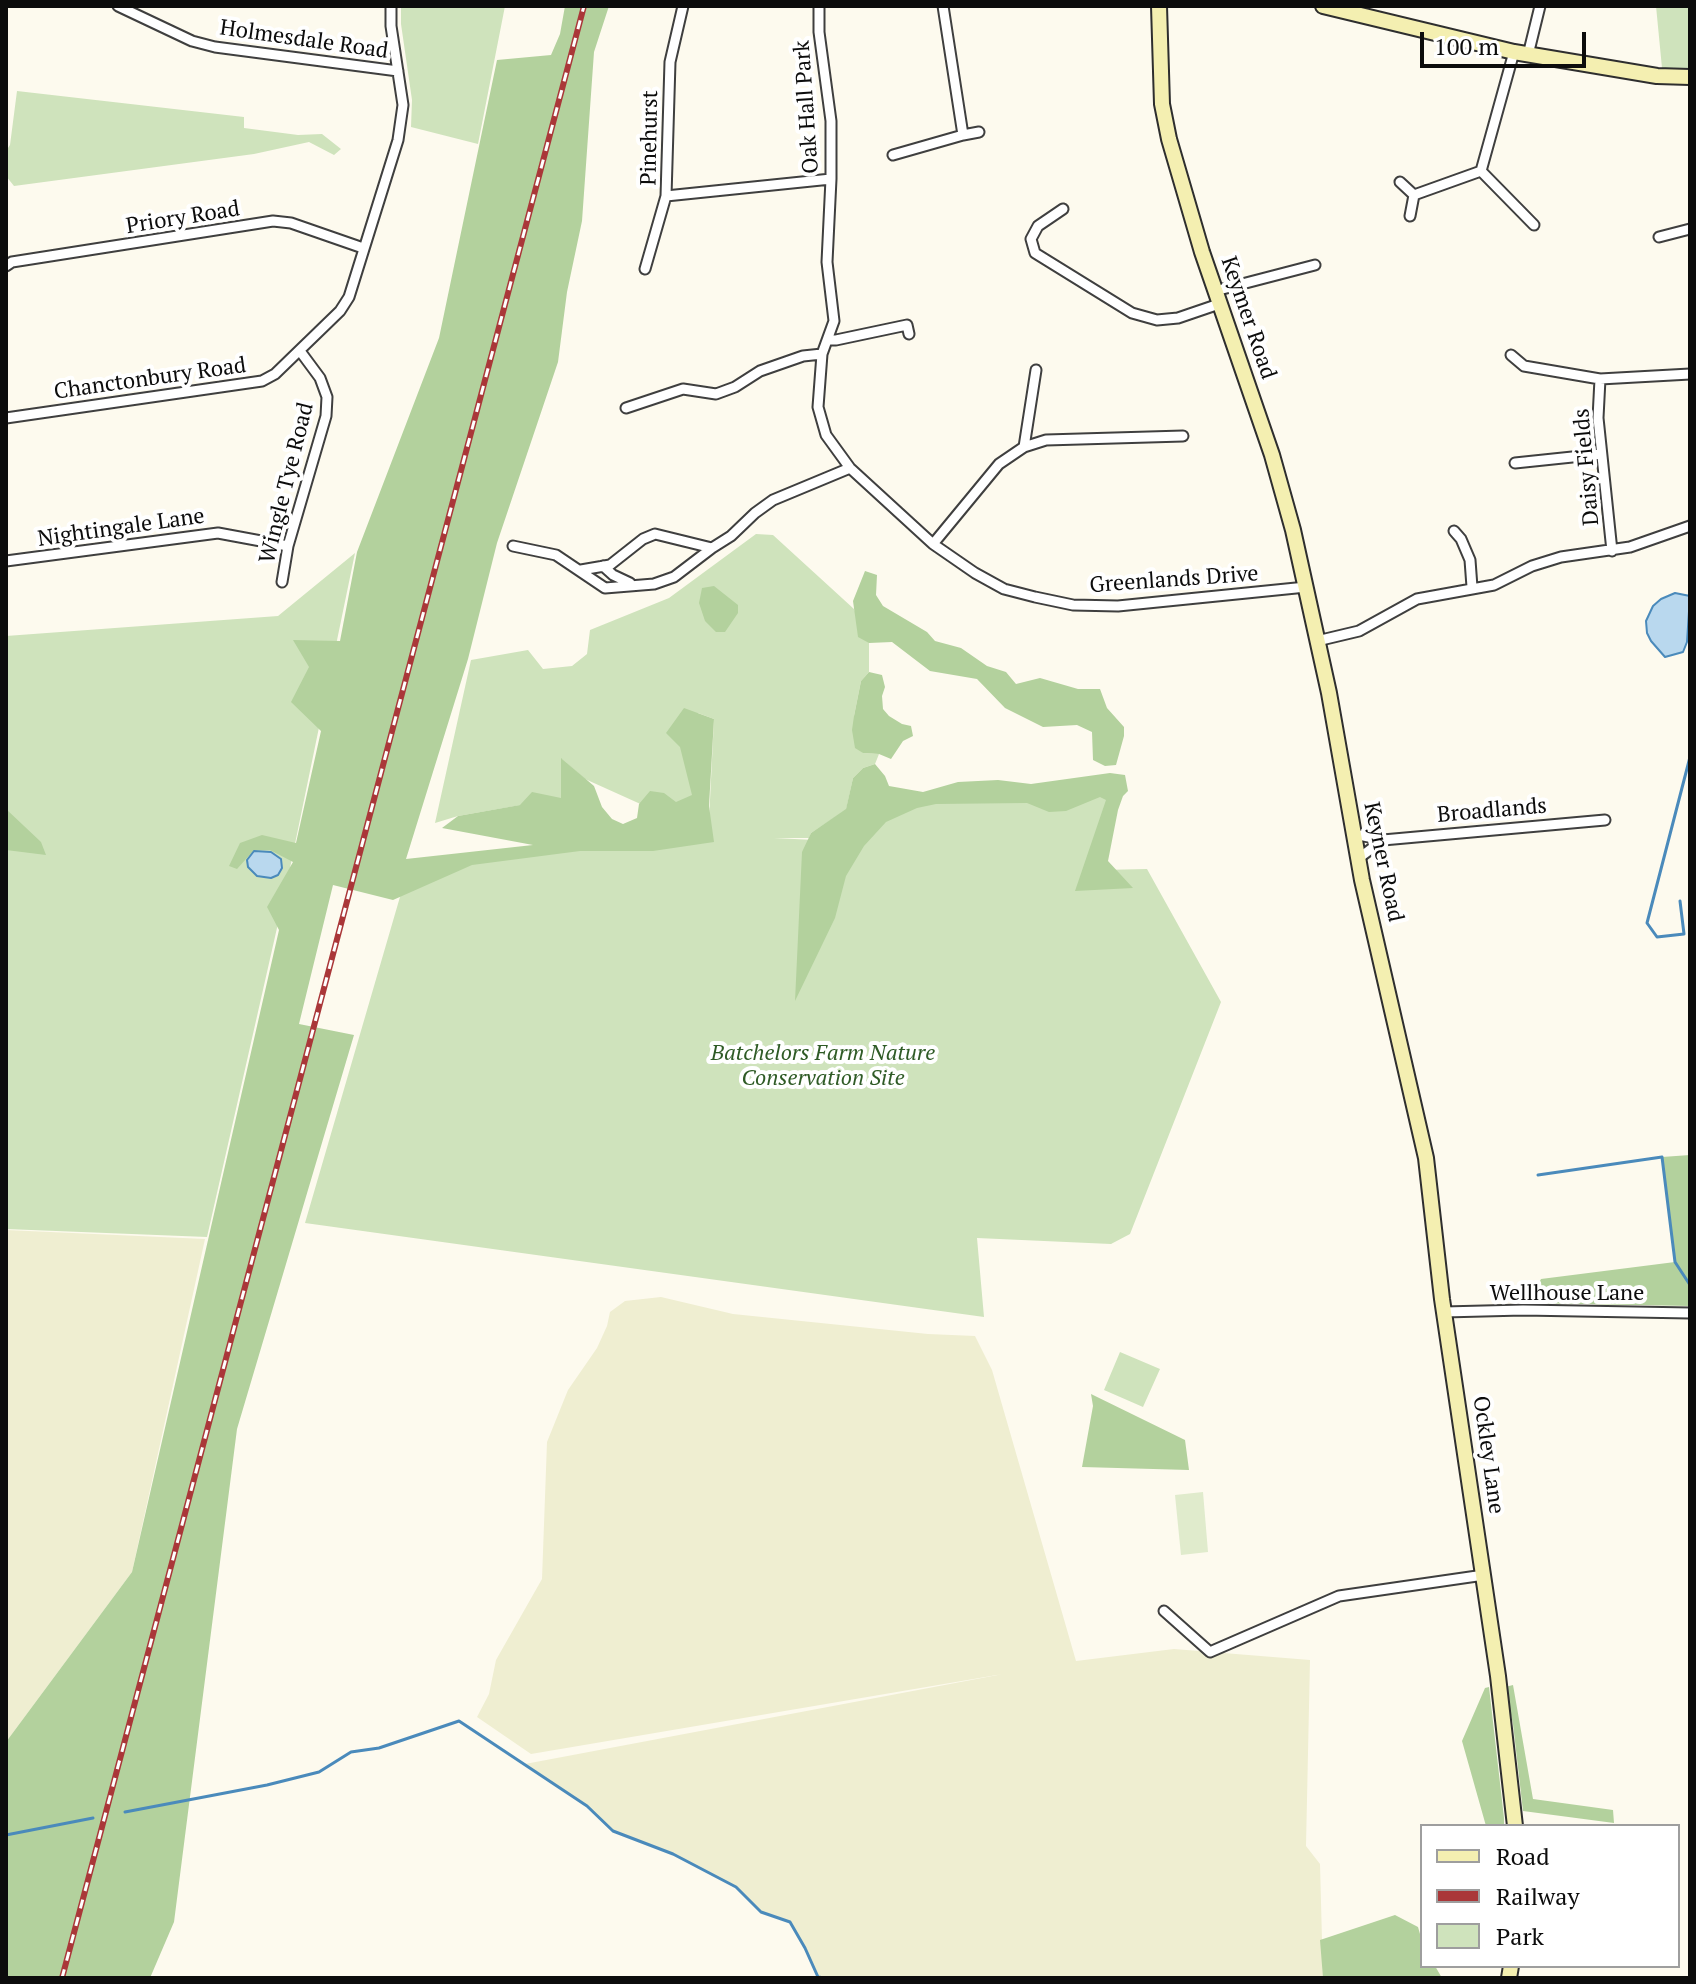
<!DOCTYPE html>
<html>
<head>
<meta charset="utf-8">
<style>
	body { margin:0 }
	#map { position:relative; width:1696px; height:1984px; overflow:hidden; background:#fdfaee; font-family:"PT Serif",serif }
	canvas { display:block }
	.frame { position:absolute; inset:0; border:8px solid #0c0c0c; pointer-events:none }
	.legend { position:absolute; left:1420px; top:1824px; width:260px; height:144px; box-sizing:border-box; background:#fff; border:2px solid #9e9e9e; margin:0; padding:10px 14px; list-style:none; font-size:24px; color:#0c0c0c }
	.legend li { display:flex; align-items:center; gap:16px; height:40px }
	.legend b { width:40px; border:2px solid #9e9e9e }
	.scale { position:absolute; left:1420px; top:32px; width:166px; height:36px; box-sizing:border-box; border:4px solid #0c0c0c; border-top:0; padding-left:10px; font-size:24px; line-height:28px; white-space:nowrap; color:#0c0c0c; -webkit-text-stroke:6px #fff; paint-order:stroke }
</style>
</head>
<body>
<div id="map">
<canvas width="1696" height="1984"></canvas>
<div class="frame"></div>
<ul class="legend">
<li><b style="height:10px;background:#f4efb1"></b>Road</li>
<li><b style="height:10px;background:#aa3739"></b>Railway</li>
<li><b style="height:22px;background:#cfe3bc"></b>Park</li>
</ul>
<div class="scale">100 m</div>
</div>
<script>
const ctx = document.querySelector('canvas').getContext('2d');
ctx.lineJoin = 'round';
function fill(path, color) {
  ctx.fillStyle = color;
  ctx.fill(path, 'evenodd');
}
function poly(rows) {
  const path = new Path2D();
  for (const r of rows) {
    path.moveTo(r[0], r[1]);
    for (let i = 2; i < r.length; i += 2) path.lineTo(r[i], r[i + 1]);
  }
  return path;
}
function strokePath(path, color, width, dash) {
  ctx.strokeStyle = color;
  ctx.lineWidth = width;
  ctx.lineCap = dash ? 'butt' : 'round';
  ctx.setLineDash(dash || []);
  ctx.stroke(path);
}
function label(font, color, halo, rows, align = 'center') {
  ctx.font = font + ' "PT Serif",serif';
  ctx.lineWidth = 8;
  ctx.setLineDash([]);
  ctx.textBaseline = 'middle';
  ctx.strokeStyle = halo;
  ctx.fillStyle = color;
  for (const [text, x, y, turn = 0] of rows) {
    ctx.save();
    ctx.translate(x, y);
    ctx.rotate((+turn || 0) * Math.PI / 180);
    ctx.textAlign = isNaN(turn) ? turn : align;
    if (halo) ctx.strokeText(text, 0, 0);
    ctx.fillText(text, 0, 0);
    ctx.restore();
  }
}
const farmland = poly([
	[6,1230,205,1239,132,1572,6,1742],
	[661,1297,733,1314,928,1334,975,1336,992,1370,1076,1661,1174,1649,1310,1660,1306,1846,1320,1864,1323,1978,818,1977,806,1948,790,1922,761,1912,736,1887,673,1854,613,1831,587,1806,525,1764,1003,1674,531,1754,477,1717,489,1694,496,1660,542,1579,547,1442,568,1390,597,1348,607,1326,610,1312,625,1301]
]);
const green = poly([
	[401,6,505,6,478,144,411,127,412,100,401,24],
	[1656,6,1690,6,1690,69,1662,68],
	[17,91,244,117,244,128,298,135,322,134,341,149,334,155,309,142,254,154,14,186,6,176,6,151,10,145],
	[756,534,773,535,854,609,869,643,869,672,861,681,854,716,863,753,879,754,875,764,863,768,853,778,846,810,811,833,809,838,774,838,855,842,895,797,1116,789,1101,870,1147,869,1221,1002,1130,1234,1111,1244,977,1238,984,1317,305,1223,402,890,470,859,707,834,585,779,562,759,561,798,458,816,435,823,471,660,528,650,543,669,572,666,587,654,590,630,669,598],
	[698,713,714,719,709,820],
	[355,553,284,897,207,1237,6,1229,6,636,278,616],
	[1120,1352,1160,1369,1143,1407,1104,1390]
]);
const forest = poly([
	[565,6,609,6,594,52,582,221,567,292,558,362,497,543,468,659,406,859,533,845,442,828,458,816,520,805,532,792,561,798,561,758,594,786,602,807,612,819,623,824,637,818,639,804,650,791,664,793,676,802,692,795,680,747,666,733,684,708,714,719,709,806,714,842,653,851,580,851,472,865,393,900,333,885,299,1024,354,1035,237,1429,174,1922,150,1978,6,1978,6,1742,132,1572,279,930,267,907,293,862,270,850,254,850,237,869,229,866,240,843,262,835,296,843,321,731,291,702,309,667,293,640,340,641,357,552,439,338,497,60,551,55,560,34],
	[865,571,877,575,876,595,883,606,927,632,935,641,961,648,987,666,1006,672,1016,684,1040,678,1078,689,1100,689,1107,708,1124,727,1124,736,1116,765,1105,766,1093,760,1092,732,1077,725,1043,727,1005,708,977,679,930,671,892,642,869,643,858,637,853,601],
	[714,586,738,605,738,613,725,632,716,632,705,621,699,603,702,588],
	[869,672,882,675,885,687,882,696,883,709,889,716,902,724,911,726,913,736,903,741,891,759,879,754,863,753,855,748,852,730,854,716,861,681],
	[875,764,885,776,889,786,923,792,958,782,998,780,1031,784,1110,773,1125,775,1128,791,1123,796,1118,810,1108,861,1133,888,1075,891,1106,800,1100,797,1066,811,1049,812,1027,803,936,804,917,808,886,822,864,846,846,876,835,918,795,1001,802,852,811,833,846,809,853,778,863,768],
	[6,809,41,842,46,855,6,850],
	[1690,1155,1690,1306,1529,1303,1541,1279,1675,1262,1662,1157],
	[1091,1394,1185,1440,1189,1470,1082,1467,1093,1406],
	[1513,1685,1533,1799,1613,1810,1614,1823,1523,1811,1513,1724,1505,1687],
	[1489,1687,1504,1818,1504,1826,1486,1826,1462,1741,1485,1688],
	[1395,1915,1418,1927,1422,1941,1422,1966,1435,1966,1442,1978,1323,1978,1320,1940]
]);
const pitch = poly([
	[1203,1492,1208,1552,1181,1555,1175,1495]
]);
const water = poly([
	[1675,593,1690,596,1687,642,1683,652,1665,657,1651,641,1647,633,1646,621,1653,606,1661,599,1675,593],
	[254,851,271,852,281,859,282,868,278,875,271,878,257,876,248,867,247,860,254,851]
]);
const stream = poly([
	[1680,901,1684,934,1657,937,1647,923,1690,757],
	[1538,1175,1662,1157,1675,1262,1690,1285],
	[125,1812,267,1785,319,1772,351,1752,379,1748,459,1721,587,1806,613,1831,673,1854,736,1887,761,1912,790,1922,805,1948,818,1977,825,1978],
	[6,1835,93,1818]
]);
const street = poly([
	[118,6,192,41,215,47,398,71],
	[819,6,819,32,831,121,831,179,827,262,834,321,822,354,818,407,826,435,850,468,933,544,975,573,1004,589,1035,597,1073,605,1118,606,1306,587],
	[1528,55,1540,6],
	[963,135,979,132],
	[893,155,963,135,943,6],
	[1481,171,1534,225],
	[1400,182,1414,195,1481,171,1514,52],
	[666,196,831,179],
	[1063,209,1038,226,1031,239,1035,253,1132,313,1157,320,1178,318,1219,304],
	[1410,216,1414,195],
	[1659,237,1690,229],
	[6,266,12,262,273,221,291,223,363,248],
	[645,269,666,196,670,62,683,6],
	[1215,291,1315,265],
	[829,340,836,340,907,325,909,334],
	[1511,355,1524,366,1600,379,1690,374],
	[1600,379,1598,418,1612,551],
	[626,408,683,389,716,394,735,387,760,371,803,356,822,354],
	[6,418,262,381,275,374,340,311,349,297,398,140,403,105,391,26,391,6],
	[1024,447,1036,370],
	[1515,463,1601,454],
	[1454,531,1461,539,1470,560,1472,587],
	[933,544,999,464,1024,447,1046,440,1183,436],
	[513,546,556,555,605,588,654,584,674,577,712,548],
	[6,561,218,533,288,546],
	[603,566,613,575,630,583],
	[581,570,610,565,643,539,655,534,712,548,731,536,755,513,773,500,850,468],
	[282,582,288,546,326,416,327,397,320,378,300,351],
	[1317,641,1359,631,1417,599,1494,585,1532,566,1561,557,1630,547,1690,526],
	[1354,834,1383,840,1605,820],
	[1359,858,1383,840],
	[1444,1312,1523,1310,1690,1313],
	[1164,1611,1210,1652,1339,1596,1484,1575]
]);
const secondary = poly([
	[1159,6,1162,104,1169,139,1202,252,1272,455,1293,530,1329,693,1362,880,1426,1158,1442,1299,1498,1676,1515,1826],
	[1323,6,1514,52,1657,76,1690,77],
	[1509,1978,1511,1966]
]);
const rail = poly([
	[62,1978,584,6]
]);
const streetNames = [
	["Holmesdale Road",304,40,8],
	["Oak Hall Park",807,107,-94],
	["Pinehurst",650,138,-89],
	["Priory Road",183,218,-9],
	["Keymer Road",1248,318,71],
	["Chanctonbury Road",150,379,-8],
	["Daisy Fields",1587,467,-95],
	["Wingle Tye Road",287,483,-76],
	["Nightingale Lane",121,528,-8],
	["Greenlands Drive",1174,580,-4],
	["Broadlands",1492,811,-5],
	["Keyner Road",1383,862,78],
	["Wellhouse Lane",1567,1294],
	["Ockley Lane",1488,1455,82]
];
const parkNames = [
	["Batchelors Farm Nature",823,1054],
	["Conservation Site",823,1079]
];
fill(farmland, '#efeed1');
fill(green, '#cfe3bc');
fill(forest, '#b3d19d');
fill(pitch, '#e0ebcc');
fill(water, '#b9d8ee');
strokePath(water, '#4a8abb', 2);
strokePath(stream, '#4a8abb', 3);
strokePath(street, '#3f3f3f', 13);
strokePath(secondary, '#2e2e2e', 18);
strokePath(street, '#fff', 9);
strokePath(secondary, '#f4efb1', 14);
strokePath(rail, '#aa3739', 6);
strokePath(rail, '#fff', 3, [9]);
label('22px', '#0c0c0c', '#fff', streetNames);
label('italic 22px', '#2f5b26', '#fff', parkNames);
</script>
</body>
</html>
